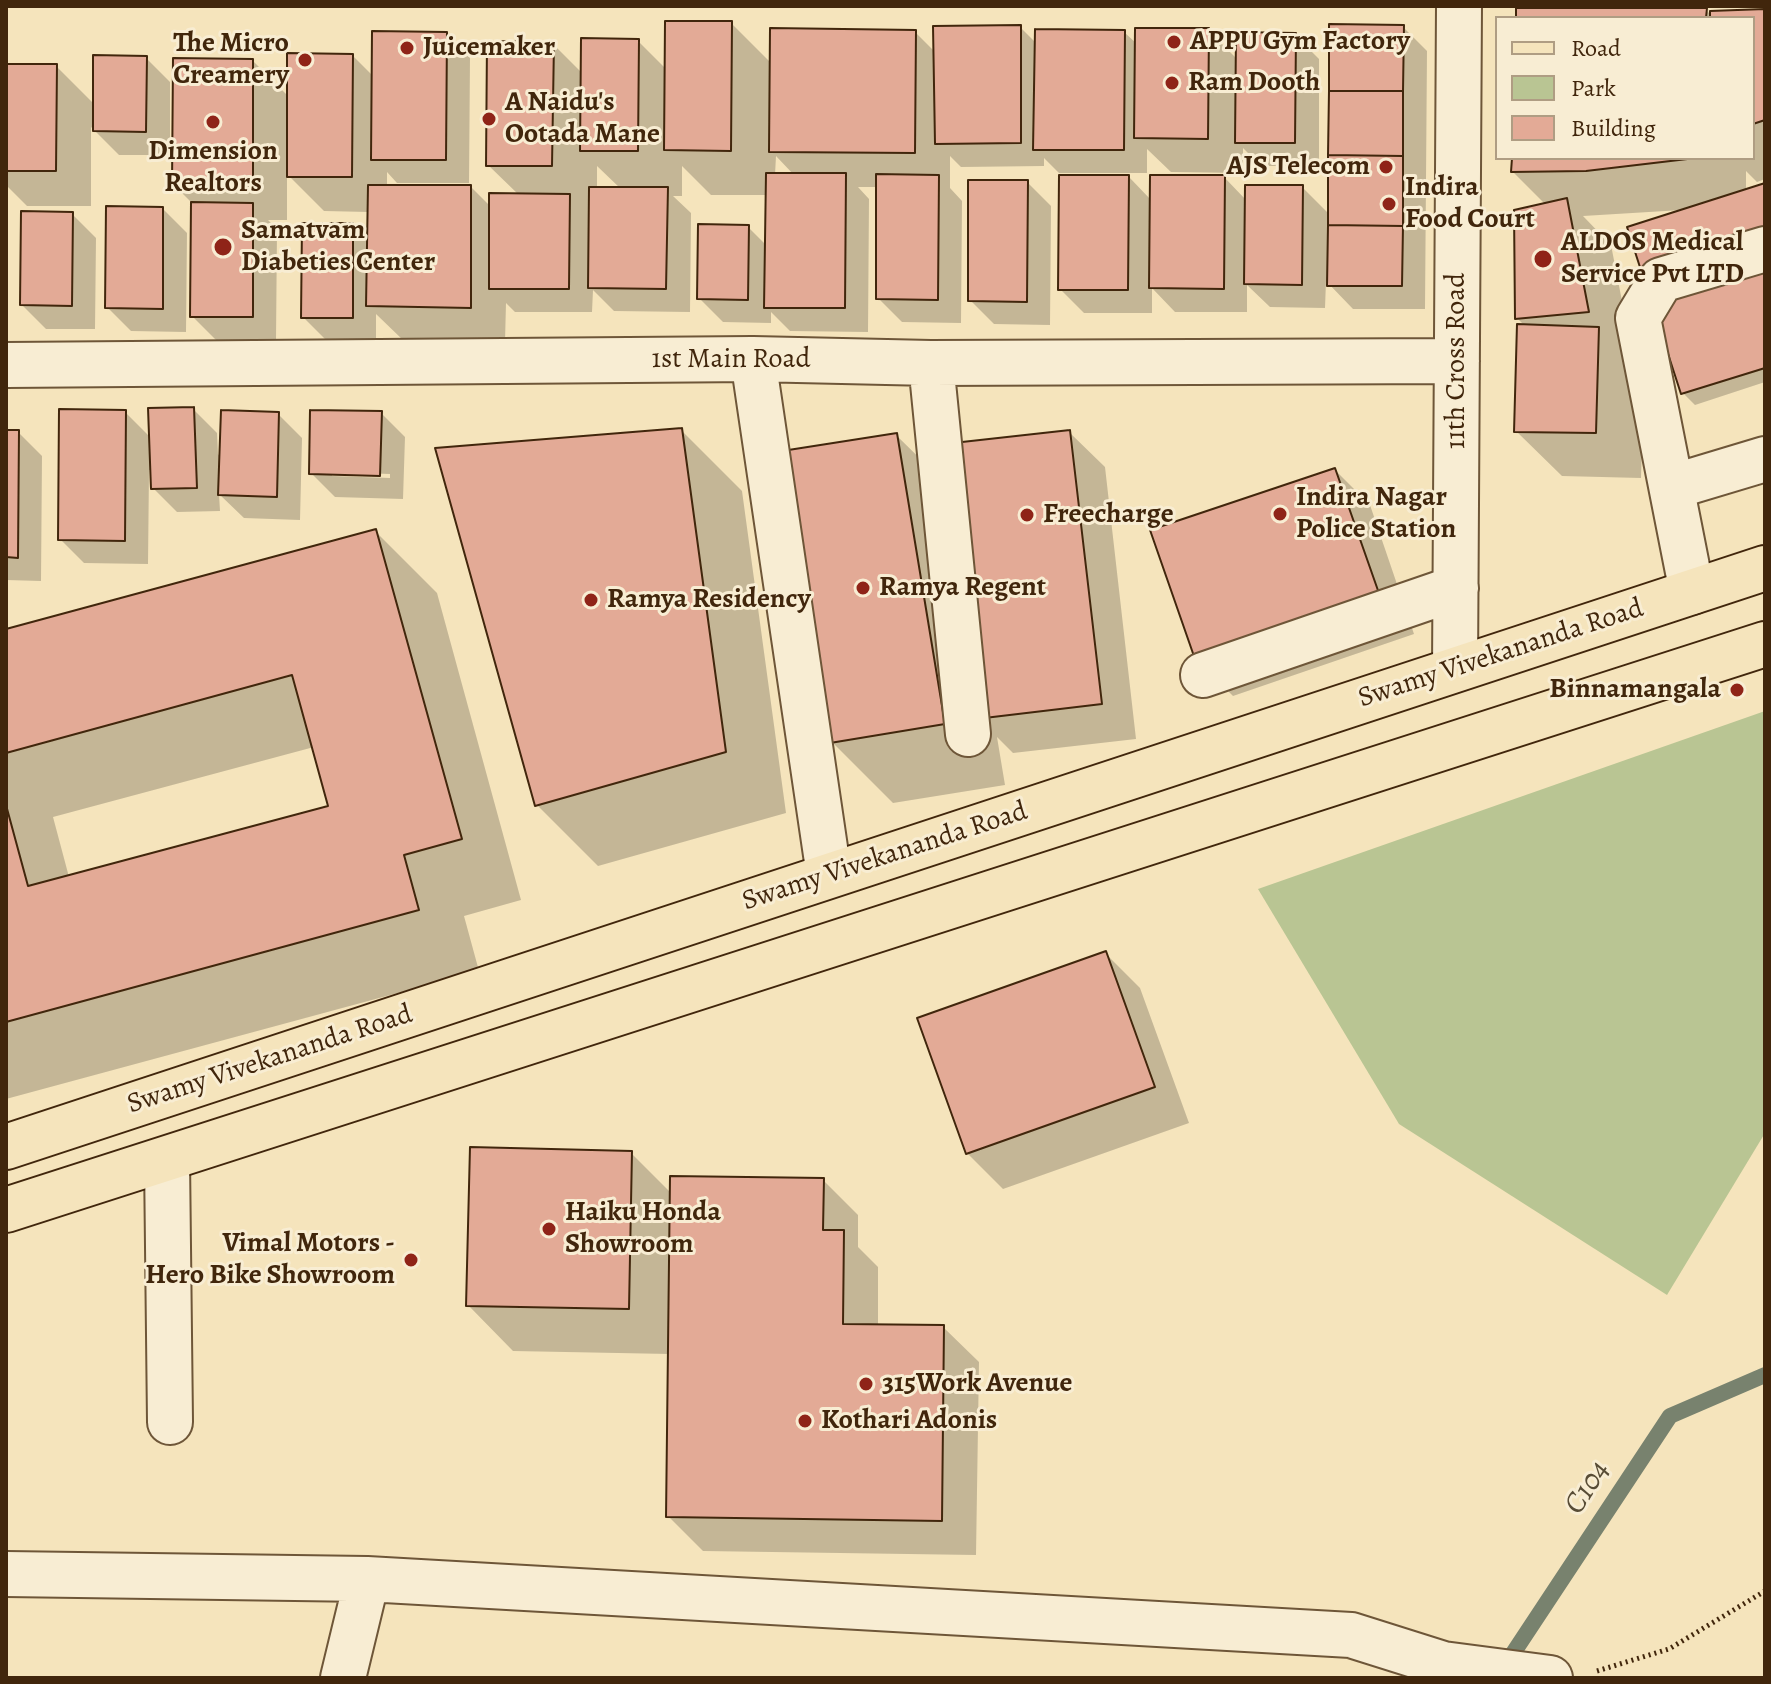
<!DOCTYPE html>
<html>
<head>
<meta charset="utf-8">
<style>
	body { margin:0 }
	#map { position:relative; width:1771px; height:1684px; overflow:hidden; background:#f5e4bc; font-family:Alegreya,serif }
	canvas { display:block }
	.frame { position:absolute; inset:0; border:8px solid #41260c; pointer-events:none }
	.legend { position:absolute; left:1495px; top:16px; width:260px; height:144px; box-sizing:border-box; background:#f8edd3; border:2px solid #af9d83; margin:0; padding:10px 14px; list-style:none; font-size:24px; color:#41260c }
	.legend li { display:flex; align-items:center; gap:16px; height:40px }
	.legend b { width:40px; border:2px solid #af9d83 }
</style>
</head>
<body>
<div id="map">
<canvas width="1771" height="1684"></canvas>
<div class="frame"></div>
<ul class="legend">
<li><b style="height:10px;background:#f5e4bc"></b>Road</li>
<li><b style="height:22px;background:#b9c593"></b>Park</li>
<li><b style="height:22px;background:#e3aa96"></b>Building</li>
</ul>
</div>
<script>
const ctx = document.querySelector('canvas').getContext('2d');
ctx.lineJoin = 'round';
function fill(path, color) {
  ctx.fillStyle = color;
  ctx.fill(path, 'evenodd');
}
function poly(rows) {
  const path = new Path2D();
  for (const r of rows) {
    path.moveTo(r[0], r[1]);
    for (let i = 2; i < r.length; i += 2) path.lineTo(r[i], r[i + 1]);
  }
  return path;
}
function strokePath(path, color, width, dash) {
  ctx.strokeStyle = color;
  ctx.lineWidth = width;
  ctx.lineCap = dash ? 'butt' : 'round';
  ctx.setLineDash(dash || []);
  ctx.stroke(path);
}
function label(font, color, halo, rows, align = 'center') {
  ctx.font = font + ' Alegreya,serif';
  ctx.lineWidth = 6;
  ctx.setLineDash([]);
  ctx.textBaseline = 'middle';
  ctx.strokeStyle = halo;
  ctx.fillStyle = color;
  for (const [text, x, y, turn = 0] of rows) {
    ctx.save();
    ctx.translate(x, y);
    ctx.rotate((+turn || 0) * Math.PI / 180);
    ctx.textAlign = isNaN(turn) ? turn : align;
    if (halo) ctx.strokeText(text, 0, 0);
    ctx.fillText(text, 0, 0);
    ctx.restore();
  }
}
const green = poly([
	[1765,711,1765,1133,1667,1295,1399,1124,1258,889]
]);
const shadow = poly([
	[1706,10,1712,16,1765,11,1765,179,1757,182,1746,171,1746,192,1765,185,1765,382,1695,405,1683,393,1682,210,1583,216,1611,245,1633,357,1644,374,1641,478,1562,476,1516,431,1525,326,1517,318,1546,205,1513,172,1514,158,1753,158,1753,18,1518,18],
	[731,23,772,64,915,32,936,53,1020,27,1037,44,1124,32,1137,44,1208,30,1238,60,1295,35,1319,59,1319,166,1261,166,1243,148,1243,173,1171,172,1147,149,1147,173,1059,173,1044,158,1044,166,961,167,950,156,950,188,962,201,961,323,902,322,878,298,878,187,858,187,869,199,868,332,790,331,771,312,771,323,723,322,699,298,748,227,767,246,767,195,711,195,682,166,682,196,673,196,691,213,690,312,614,311,593,290,592,312,515,312,506,303,505,342,404,341,376,314,376,341,327,341,303,317,352,225,369,242,369,212,324,211,287,174,287,220,268,220,277,229,276,340,216,340,192,316,193,204,174,185,253,61,289,97,353,56,374,77,446,34,470,58,469,183,397,183,387,172,387,187,471,187,491,207,519,195,488,165,553,44,582,73,638,41,666,69],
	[776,156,794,175,775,175],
	[597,166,621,189,597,189],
	[1403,27,1427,51,1425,309,1353,309,1326,281,1325,308,1270,307,1247,285,1247,312,1175,312,1152,288,1152,313,1084,313,1060,289,1129,177,1152,201,1224,177,1246,200,1302,187,1330,215],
	[146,58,170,82,170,155,119,155,91,127,91,206,27,206,6,185,6,66,56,66,95,105],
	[1027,182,1051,206,1050,325,994,324,970,300],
	[163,209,187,233,186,332,131,331,107,307],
	[72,214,96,238,95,329,46,329,22,305],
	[193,409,217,433,218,455,278,414,302,438,300,520,244,518,219,494,220,511,177,512,153,488,152,470,149,470,148,564,84,563,60,539,125,412,151,438],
	[381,413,405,437,403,499,335,497,311,473],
	[332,472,390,474,390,478,332,476],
	[681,430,742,491,786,813,598,866,537,805],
	[6,432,18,432,42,456,41,581,6,580],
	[1069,432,1105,467,1136,739,1013,753,997,737,1005,785,893,803,832,742,896,435,952,490],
	[1335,470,1370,505,1414,634,1233,696,1198,661],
	[376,532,437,593,521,900,464,916,479,971,6,1099,6,631],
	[314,747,331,807,69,877,53,817],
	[1105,953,1140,988,1189,1123,1003,1189,967,1153],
	[631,1153,672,1194,823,1180,858,1215,858,1247,878,1267,878,1326,943,1327,979,1362,976,1555,703,1551,668,1516,670,1354,513,1351,468,1305]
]);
const stream = poly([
	[1504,1667,1670,1416,1765,1375]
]);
const building = poly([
	[1516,8,1707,8,1706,18,1516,18,1516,8],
	[1765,9,1765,120,1753,124,1753,18,1710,18,1710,11,1765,9],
	[665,21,732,21,731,151,664,150,665,21],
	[1329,24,1404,25,1403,91,1329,91,1329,24],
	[1021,25,1021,143,935,144,933,26,1021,25],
	[770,28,916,30,915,153,769,152,770,28],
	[1135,28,1209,28,1208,139,1134,138,1135,28],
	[1035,29,1125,30,1124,150,1033,150,1035,29],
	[372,31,447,32,446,160,371,160,372,31],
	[1236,32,1296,33,1295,143,1235,143,1236,32],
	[581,38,639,39,638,151,580,151,581,38],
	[487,41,554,42,552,166,486,166,487,41],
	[287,53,353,54,352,177,287,177,287,53],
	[93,55,147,56,146,132,93,131,93,55],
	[173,58,253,59,253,186,172,186,173,58],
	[6,64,57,64,56,171,6,171,6,64],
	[1329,91,1403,91,1403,156,1328,155,1329,91],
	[1328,155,1403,156,1403,226,1328,225,1328,155],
	[1512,158,1696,158,1586,171,1511,172,1512,158],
	[766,173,846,173,845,308,764,308,766,173],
	[876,174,939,175,938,300,876,299,876,174],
	[1059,175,1129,175,1128,290,1058,290,1059,175],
	[1150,175,1225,175,1224,289,1149,288,1150,175],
	[968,180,1028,180,1027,302,968,301,968,180],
	[1765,183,1765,368,1681,394,1627,227,1765,183],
	[368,185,471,185,471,308,366,306,368,185],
	[1245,185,1303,185,1302,285,1244,284,1245,185],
	[589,187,668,187,666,289,588,288,589,187],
	[489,193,570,194,569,289,489,289,489,193],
	[1567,198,1589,312,1515,319,1514,210,1567,198],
	[191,202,253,203,253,317,190,317,191,202],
	[106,206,163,207,163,309,105,308,106,206],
	[21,211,73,212,72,306,20,305,21,211],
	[302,223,353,223,353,318,301,318,302,223],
	[698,224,749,225,748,300,697,299,698,224],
	[1328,225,1403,226,1402,286,1327,286,1328,225],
	[1517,324,1599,327,1596,433,1514,432,1517,324],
	[194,407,197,488,151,489,148,408,194,407],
	[59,409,126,410,125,541,58,540,59,409],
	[221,410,279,412,277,497,218,495,221,410],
	[310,410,382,411,380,476,309,474,310,410],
	[682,428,726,752,535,806,435,448,682,428],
	[6,430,19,430,18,558,6,557,6,430],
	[1070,430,1102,704,976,719,944,444,1070,430],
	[897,433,945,724,830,743,782,451,897,433],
	[1335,468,1381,599,1196,662,1150,530,1335,468],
	[376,529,462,839,404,855,419,910,6,1022,6,805,28,886,328,806,292,675,6,753,6,629,376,529],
	[1106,951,1155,1087,966,1154,917,1018,1106,951],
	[470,1147,632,1151,629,1309,466,1306,470,1147],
	[670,1176,824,1178,823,1230,844,1230,843,1324,944,1325,942,1521,666,1517,670,1176]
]);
const path = poly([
	[1597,1671,1669,1649,1765,1591]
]);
const minor = poly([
	[753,359,829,875],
	[931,363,968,734],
	[6,365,753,359,931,363,1457,361],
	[1672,487,1765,459],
	[1692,592,1638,318,1661,280,1765,249],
	[1455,669,1459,6],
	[1203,675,1456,588],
	[167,1159,170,1422],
	[6,1574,367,1579,1351,1635,1443,1664,1550,1678],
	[343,1678,367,1579]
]);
const major = poly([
	[6,1147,1765,568],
	[6,1210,1765,644]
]);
const markers = [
	[1174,42,8,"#8f2418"],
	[407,48,8,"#8f2418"],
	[305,60,8,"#8f2418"],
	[1172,83,8,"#8f2418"],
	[489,119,8,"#8f2418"],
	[213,122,8,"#8f2418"],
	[1386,167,8,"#8f2418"],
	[1389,204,8,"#8f2418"],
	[223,247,10,"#8f2418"],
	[1543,259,10,"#8f2418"],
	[1280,514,8,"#8f2418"],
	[1027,515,8,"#8f2418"],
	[863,588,8,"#8f2418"],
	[591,600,8,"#8f2418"],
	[1737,690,8,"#8f2418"],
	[549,1229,8,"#8f2418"],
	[411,1260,8,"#8f2418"],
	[866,1384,8,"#8f2418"],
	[805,1421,8,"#8f2418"]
];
const poiNames = [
	["APPU Gym Factory",1190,42],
	["The Micro",289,44,"right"],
	["Creamery",289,76,"right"],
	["Juicemaker",423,48],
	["Ram Dooth",1188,83],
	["A Naidu's",505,103],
	["Ootada Mane",505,135],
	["Dimension",213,152,"center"],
	["Realtors",213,184,"center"],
	["AJS Telecom",1370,167,"right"],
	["Indira",1405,188],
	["Food Court",1405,220],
	["Samatvam",241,231],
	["Diabeties Center",241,263],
	["ALDOS Medical",1561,243],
	["Service Pvt LTD",1561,275],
	["Indira Nagar",1296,498],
	["Police Station",1296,530],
	["Freecharge",1043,515],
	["Ramya Regent",879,588],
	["Ramya Residency",607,600],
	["Binnamangala",1721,690,"right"],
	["Haiku Honda",565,1213],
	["Showroom",565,1245],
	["Vimal Motors -",395,1244,"right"],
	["Hero Bike Showroom",395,1276,"right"],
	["315Work Avenue",882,1384],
	["Kothari Adonis",821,1421]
];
const streetNames = [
	["1st Main Road",731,360],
	["11th Cross Road",1457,361,-90],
	["Swamy Vivekananda Road",1501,654,-18],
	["Swamy Vivekananda Road",885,857,-18],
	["Swamy Vivekananda Road",270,1060,-18]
];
const waterNames = [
	["C104",1588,1488,-57]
];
fill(green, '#b9c593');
fill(shadow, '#0003');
strokePath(stream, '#78826e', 16);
fill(building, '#e3aa96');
strokePath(building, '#41260c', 2);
strokePath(minor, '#6e5638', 48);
strokePath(major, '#41260c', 48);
strokePath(path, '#41260c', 5, [2, 4]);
strokePath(minor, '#f8edd3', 44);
strokePath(major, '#f5e4bc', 44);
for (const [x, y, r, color] of markers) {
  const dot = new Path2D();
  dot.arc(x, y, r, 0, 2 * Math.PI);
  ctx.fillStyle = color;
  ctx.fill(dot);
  strokePath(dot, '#f8edd3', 3);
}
label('bold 28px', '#41260c', '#f8edd3', poiNames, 'left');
label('28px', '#41260c', '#f8edd3', streetNames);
label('italic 30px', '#584c35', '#f8edd3', waterNames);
</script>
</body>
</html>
